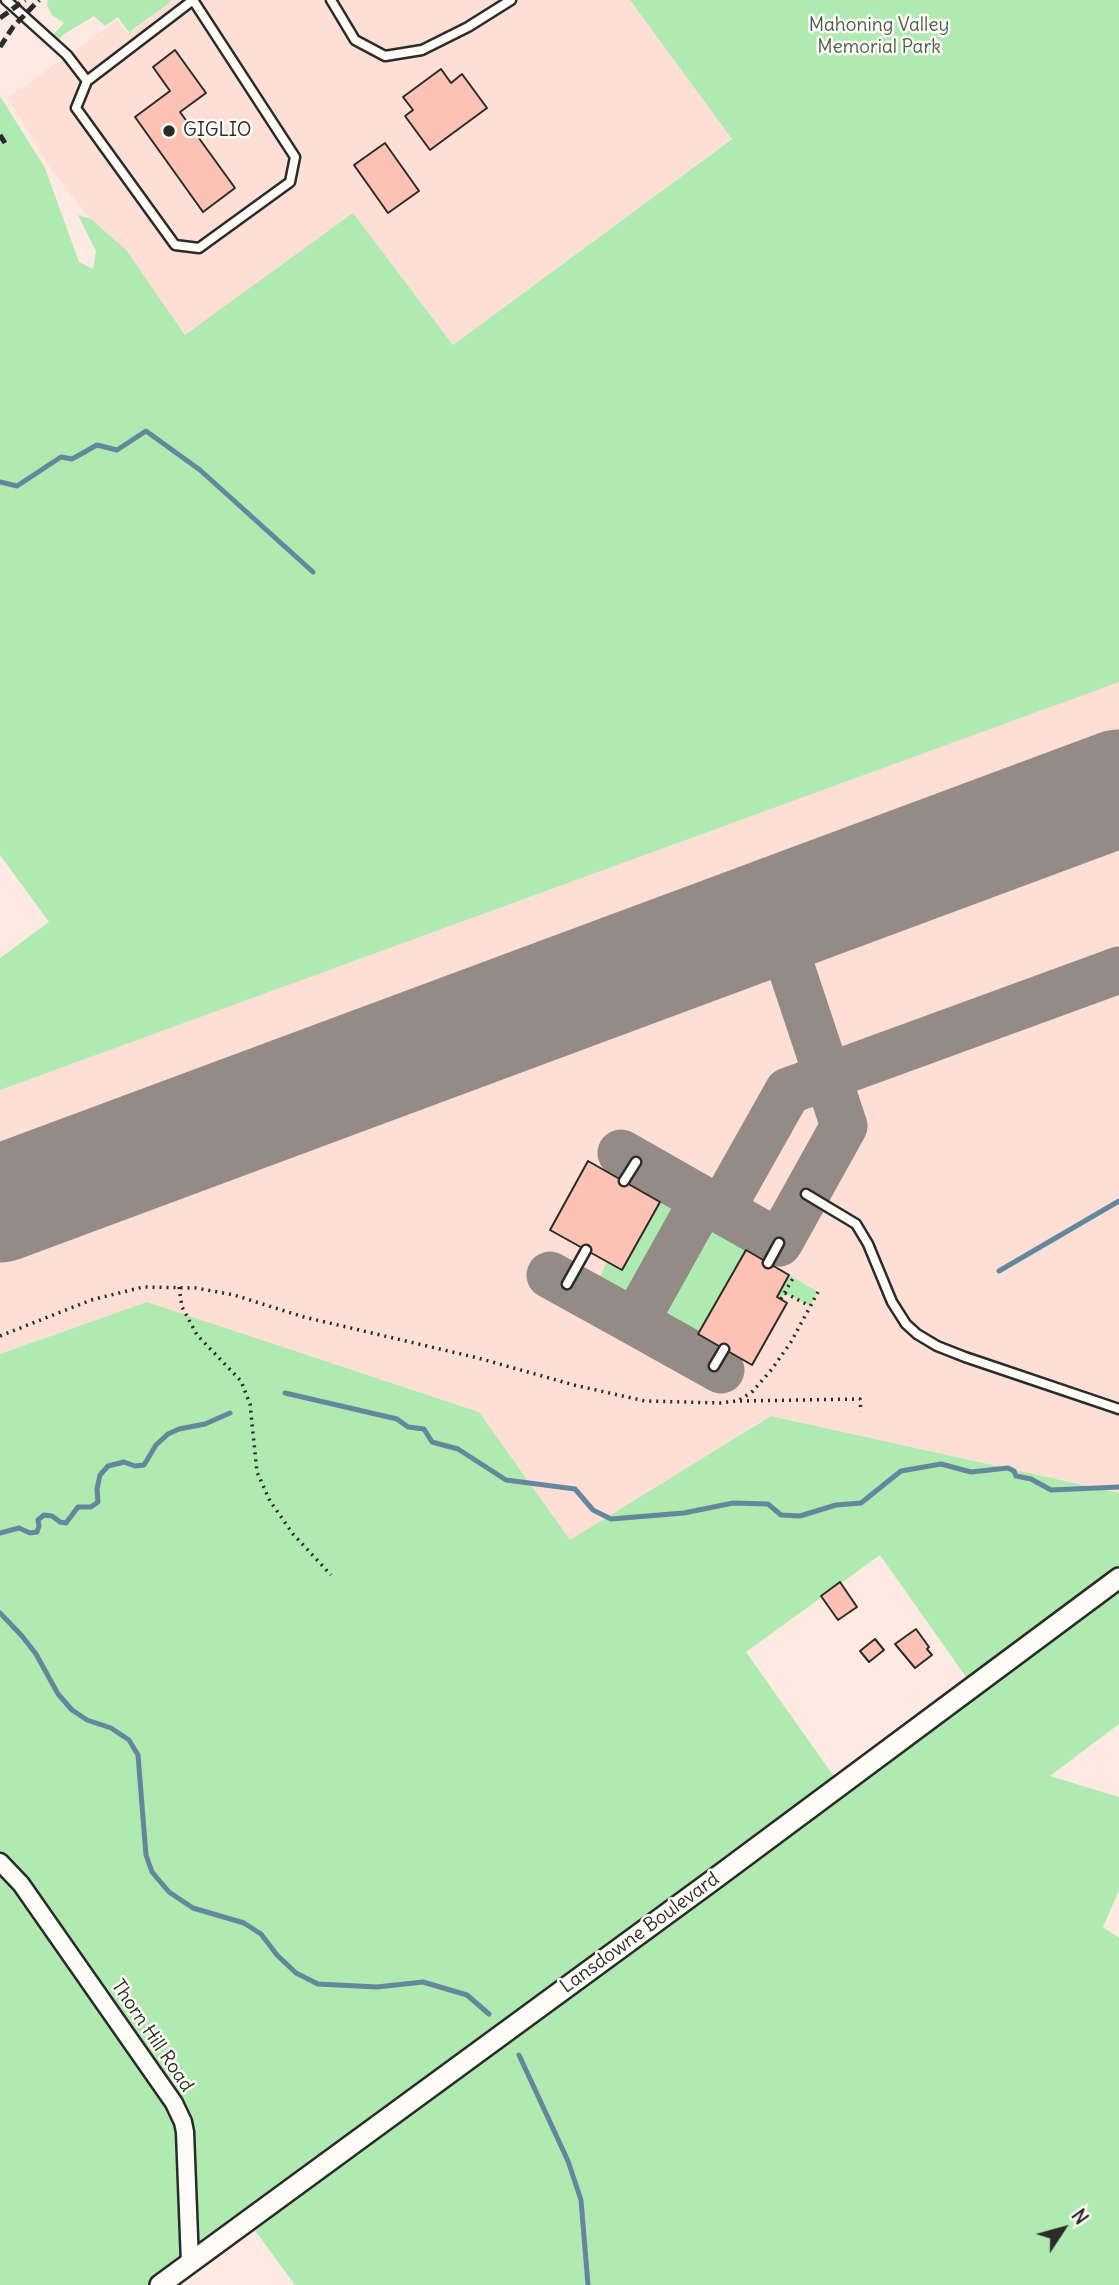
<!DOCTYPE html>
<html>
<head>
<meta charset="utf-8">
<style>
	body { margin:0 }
	#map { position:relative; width:1119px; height:2285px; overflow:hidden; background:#fdebe3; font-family:Delius,sans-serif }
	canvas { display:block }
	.north { position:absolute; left:1028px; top:2194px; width:70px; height:70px; -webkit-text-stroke:5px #fdfcf7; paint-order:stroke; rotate:54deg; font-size:19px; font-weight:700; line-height:28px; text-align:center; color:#2b2b2b }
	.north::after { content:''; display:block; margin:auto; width:24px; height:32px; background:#2b2b2b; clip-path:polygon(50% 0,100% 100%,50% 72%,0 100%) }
</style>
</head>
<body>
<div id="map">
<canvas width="1119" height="2285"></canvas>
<div class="north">N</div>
</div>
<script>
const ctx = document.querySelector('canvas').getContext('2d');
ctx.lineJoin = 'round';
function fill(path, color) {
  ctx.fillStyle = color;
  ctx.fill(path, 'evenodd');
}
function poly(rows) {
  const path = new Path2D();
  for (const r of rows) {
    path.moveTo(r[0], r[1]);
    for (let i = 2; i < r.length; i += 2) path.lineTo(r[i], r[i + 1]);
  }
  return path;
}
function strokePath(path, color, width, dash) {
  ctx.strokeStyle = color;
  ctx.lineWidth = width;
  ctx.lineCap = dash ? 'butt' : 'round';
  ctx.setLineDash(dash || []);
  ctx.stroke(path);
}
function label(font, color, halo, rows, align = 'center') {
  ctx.font = font + ' Delius,sans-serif';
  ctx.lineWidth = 5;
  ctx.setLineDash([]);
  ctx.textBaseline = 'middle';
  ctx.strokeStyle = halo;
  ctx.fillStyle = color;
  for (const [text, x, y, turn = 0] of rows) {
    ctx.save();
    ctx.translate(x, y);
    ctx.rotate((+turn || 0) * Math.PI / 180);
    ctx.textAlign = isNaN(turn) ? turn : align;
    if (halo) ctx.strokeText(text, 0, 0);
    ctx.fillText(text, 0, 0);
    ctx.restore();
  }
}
const built = poly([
	[171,0,630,0,732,138,453,345,353,214,185,336,52,171,8,98,117,20,128,35],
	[1119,680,1119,1493,771,1416,570,1541,479,1412,147,1302,0,1354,0,1089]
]);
const green = poly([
	[48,0,171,0,169,3,132,30,130,34,118,17,105,26,94,16,64,34,59,40,53,35,64,23,52,15,47,5],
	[630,0,1119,0,1119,682,0,1090,0,958,49,922,0,855,0,96,45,168,79,262,93,269,96,251,78,215,91,219,126,250,185,335,353,213,453,345,732,139],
	[660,1202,678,1212,629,1298,598,1280,607,1262,622,1270],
	[710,1224,744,1243,742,1248,746,1250,696,1336,693,1335,689,1342,659,1326,656,1318],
	[789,1275,818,1292,810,1306,785,1293,781,1299,777,1297],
	[147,1302,479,1412,570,1540,771,1416,1119,1493,1119,1724,1050,1776,1119,1797,1119,1890,1103,1927,1119,1938,1119,2285,295,2285,248,2221,160,2285,0,2285,0,1354],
	[880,1555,973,1687,840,1785,746,1652]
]);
const stream = poly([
	[0,482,17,486,61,457,72,459,97,445,117,450,146,431,200,470,313,572],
	[999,1271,1119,1201],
	[285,1393,397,1419,408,1427,424,1429,432,1442,458,1449,506,1480,575,1489,593,1510,611,1519,684,1513,733,1503,768,1504,781,1515,800,1516,836,1505,861,1503,901,1471,941,1464,971,1472,1008,1468,1014,1471,1016,1476,1031,1479,1051,1490,1119,1487],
	[0,1533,19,1528,30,1533,37,1532,39,1526,38,1520,44,1515,52,1516,60,1522,66,1523,78,1507,91,1507,98,1502,97,1489,100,1475,108,1466,124,1462,135,1466,144,1465,156,1445,168,1434,179,1429,205,1424,230,1413],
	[0,1613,22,1636,36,1654,58,1694,72,1710,87,1720,111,1728,129,1740,138,1755,146,1855,152,1872,169,1892,193,1908,244,1923,261,1934,277,1955,296,1973,318,1984,377,1987,423,1982,467,1995,489,2014],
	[519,2055,568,2161,581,2200,588,2285]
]);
const taxiway = poly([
	[621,1153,721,1210,788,1091,1119,970],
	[721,1210,779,1243,844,1126,774,916],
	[550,1275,635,1322,703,1200],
	[635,1322,721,1370]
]);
const runway = poly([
	[0,1204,1119,788]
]);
const building = poly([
	[175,50,206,93,180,112,235,188,203,212,135,117,170,91,153,67,175,50],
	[441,69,451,83,462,74,487,108,430,150,405,116,413,110,403,97,441,69],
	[385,143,419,191,388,213,354,165,385,143],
	[588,1161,660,1202,622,1270,550,1230,588,1161],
	[746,1250,789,1275,777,1297,787,1303,752,1365,698,1334,746,1250],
	[840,1582,857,1607,838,1620,821,1596,840,1582],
	[916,1629,929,1647,927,1649,932,1655,915,1668,895,1644,916,1629],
	[875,1639,884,1650,869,1662,860,1651,875,1639]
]);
const path = poly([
	[179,1287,182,1307,197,1335,241,1381,250,1404,257,1472,270,1501,293,1534,331,1575],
	[785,1293,810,1306],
	[781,1299,793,1278],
	[0,1336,91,1300,143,1287,196,1288,234,1295,304,1317,478,1358,574,1385,645,1401,720,1403,738,1401,753,1391,772,1369,791,1342,818,1292],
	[740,1401,860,1399,861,1412]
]);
const service = poly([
	[6,0,67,55,87,81],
	[193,0,295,157,290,182,199,248,175,245,76,108,87,81,193,0],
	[331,0,355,40,385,56,422,50,468,27,511,0],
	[624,1181,636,1162],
	[806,1194,856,1224,868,1244,892,1302,906,1324,917,1334,937,1346,965,1357,1119,1409],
	[768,1263,779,1243],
	[567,1284,586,1250],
	[714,1366,724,1349]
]);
const minor = poly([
	[0,1862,21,1884,174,2103,183,2122,185,2132,190,2263]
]);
const tertiary = poly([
	[160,2285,713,1880,1119,1578]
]);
const rail = poly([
	[0,18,25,0],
	[0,47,13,27,39,0],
	[0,135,5,143]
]);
const markers = [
	[169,131,7,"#2b2b2b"]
];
const parkNames = [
	["Mahoning Valley",879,26],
	["Memorial Park",879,48]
];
const poiNames = [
	["GIGLIO",183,131]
];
const streetNames = [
	["Lansdowne Boulevard",640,1933,-36],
	["Thorn Hill Road",152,2036,56]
];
fill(built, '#fddfd5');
fill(green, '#afebb0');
strokePath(stream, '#65879e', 5);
strokePath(taxiway, '#948b87', 47);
strokePath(runway, '#948b87', 117);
fill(building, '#fcc2b3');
strokePath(building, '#2b2b2b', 2);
strokePath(service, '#2b2b2b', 13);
strokePath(minor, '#2b2b2b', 21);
strokePath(tertiary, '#2b2b2b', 24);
strokePath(path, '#2b2b2b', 3.5, [2, 5]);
strokePath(service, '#fdfcf7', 8);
strokePath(minor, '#fdfcf7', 16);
strokePath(tertiary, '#fdfcf7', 19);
strokePath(rail, '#2b2b2b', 5, [10, 5]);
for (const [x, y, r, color] of markers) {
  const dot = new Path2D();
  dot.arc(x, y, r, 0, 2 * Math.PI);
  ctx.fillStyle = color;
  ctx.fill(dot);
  strokePath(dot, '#fdfcf7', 2.5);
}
label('19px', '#4c5b4c', '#fdfcf7', parkNames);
label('19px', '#2b2b2b', '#fdfcf7', poiNames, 'left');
label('19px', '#2b2b2b', '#fdfcf7', streetNames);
</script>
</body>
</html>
